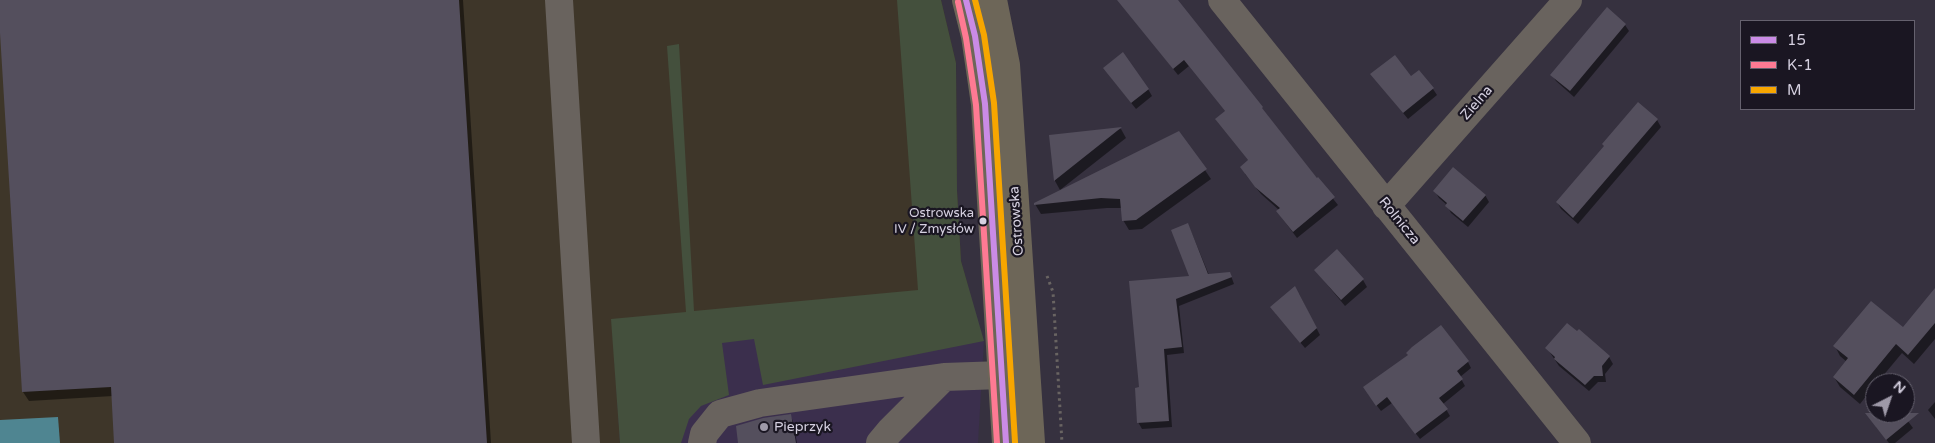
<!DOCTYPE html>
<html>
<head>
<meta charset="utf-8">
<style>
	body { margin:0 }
	#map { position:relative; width:1935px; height:443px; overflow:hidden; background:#36313f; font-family:"Varela Round",sans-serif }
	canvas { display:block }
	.legend { position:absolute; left:1740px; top:20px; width:175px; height:90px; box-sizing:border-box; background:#1a1622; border:1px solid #65616e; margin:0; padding:6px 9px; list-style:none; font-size:15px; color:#d6d1e1 }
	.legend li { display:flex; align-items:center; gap:10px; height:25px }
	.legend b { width:25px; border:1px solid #65616e }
	.north { position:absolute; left:1865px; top:373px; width:50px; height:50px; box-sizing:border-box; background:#1a1622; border:1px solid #65616e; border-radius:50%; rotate:41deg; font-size:14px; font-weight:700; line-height:20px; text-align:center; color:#d6d1e1 }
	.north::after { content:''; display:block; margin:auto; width:18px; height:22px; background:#9e99a8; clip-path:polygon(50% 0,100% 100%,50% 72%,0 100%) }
</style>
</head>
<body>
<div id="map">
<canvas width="1935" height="443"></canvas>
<ul class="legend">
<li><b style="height:6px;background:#ca8be6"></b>15</li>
<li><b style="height:6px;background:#fe7a93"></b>K-1</li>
<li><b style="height:6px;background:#f7a600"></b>M</li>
</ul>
<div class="north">N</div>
</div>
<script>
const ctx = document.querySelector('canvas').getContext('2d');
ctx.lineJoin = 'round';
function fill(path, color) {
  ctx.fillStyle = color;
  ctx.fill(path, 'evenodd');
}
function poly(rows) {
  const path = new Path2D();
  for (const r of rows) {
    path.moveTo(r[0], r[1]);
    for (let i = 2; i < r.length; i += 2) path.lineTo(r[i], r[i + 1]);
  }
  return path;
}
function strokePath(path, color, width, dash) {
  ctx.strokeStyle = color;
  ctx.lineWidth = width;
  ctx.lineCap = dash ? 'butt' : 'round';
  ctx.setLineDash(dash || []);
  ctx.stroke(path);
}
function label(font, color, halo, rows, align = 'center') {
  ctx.font = font + ' "Varela Round",sans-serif';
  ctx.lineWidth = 4.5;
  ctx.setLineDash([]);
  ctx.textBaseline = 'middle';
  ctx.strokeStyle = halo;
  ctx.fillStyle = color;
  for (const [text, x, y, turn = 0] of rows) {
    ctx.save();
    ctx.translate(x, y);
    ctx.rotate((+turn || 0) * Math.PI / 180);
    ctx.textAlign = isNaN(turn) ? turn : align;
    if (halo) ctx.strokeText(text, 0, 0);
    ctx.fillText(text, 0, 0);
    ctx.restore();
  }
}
const built = poly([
	[968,286,984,341,978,443,620,443,611,319]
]);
const industrial = poly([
	[0,0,941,0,956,63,957,190,961,261,968,286,612,320,620,443,0,443]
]);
const green = poly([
	[897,0,941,0,956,63,957,190,961,261,984,341,763,385,754,339,722,343,729,395,701,406,689,419,681,443,620,443,611,319,686,312,667,46,679,44,694,311,918,290]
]);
const water = poly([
	[58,417,60,443,0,443,0,420]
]);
const shadow = poly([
	[0,0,463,0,491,443,115,443,113,396,29,401,23,392],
	[1118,0,1176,0,1338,205,1297,238,1282,218,1278,212,1279,210,1261,194,1245,174,1249,161,1216,120,1226,112,1189,66,1178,75],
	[1625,25,1629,31,1574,97,1556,81,1552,75],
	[1109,75,1148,89,1152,96,1136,109],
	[1372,75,1411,77,1433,89,1437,95,1408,119],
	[1657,120,1661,127,1578,224,1561,209,1557,202],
	[1121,129,1126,138,1060,190,1055,181,1051,136],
	[1179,132,1211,179,1142,229,1129,230,1123,220,1122,208,1107,208,1041,214,1035,204],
	[1435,191,1485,195,1489,202,1468,227,1451,213,1447,205,1439,198],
	[1188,224,1209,275,1230,273,1234,284,1179,306,1184,353,1167,355,1172,427,1142,429,1138,422,1140,388,1130,282,1191,277],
	[1315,270,1363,280,1367,287,1345,306],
	[1935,290,1935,339,1914,364,1902,353,1877,383,1875,383,1875,385,1860,404,1840,387,1834,377,1847,362,1840,356,1835,346,1903,328],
	[1299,294,1320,335,1305,348,1276,314],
	[1547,348,1609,357,1613,364,1605,374,1606,382,1598,382,1589,391,1559,366],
	[1468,362,1471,368,1460,377,1465,386,1443,404,1450,416,1420,439,1392,403,1381,411,1368,394],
	[1935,402,1935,419,1928,410],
	[1880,413,1902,413,1913,428,1895,443,1889,443,1876,427],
	[790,416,793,421,797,443,740,443]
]);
const building = poly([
	[0,0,459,0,487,443,114,443,111,387,22,392,0,33],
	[1117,0,1178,0,1263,107,1262,108,1317,178,1318,177,1335,197,1293,232,1276,211,1280,208,1255,187,1240,167,1248,160,1215,119,1225,111,1184,60,1173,69],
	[1607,7,1626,24,1570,91,1550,75],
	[1123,52,1149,89,1131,103,1103,68],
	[1395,55,1411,76,1419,70,1434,88,1403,113,1370,74],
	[1638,102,1658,119,1573,218,1556,202,1604,146,1602,144],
	[1122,127,1054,181,1049,135],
	[1179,131,1207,169,1136,220,1122,221,1120,199,1101,198,1034,205,1034,203],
	[1453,167,1486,195,1463,221,1445,206,1447,203,1433,191],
	[1188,223,1208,274,1230,272,1232,277,1176,299,1182,347,1164,349,1169,421,1137,423,1135,388,1139,387,1129,281,1189,276,1171,230],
	[1337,249,1364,279,1341,300,1314,270],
	[1295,286,1317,328,1300,343,1270,307],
	[1935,288,1935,323,1908,355,1896,344,1854,395,1833,377,1848,358,1833,346,1871,301,1903,327],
	[1567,323,1577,331,1579,329,1610,356,1602,366,1603,376,1594,376,1585,385,1554,359,1555,357,1545,348],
	[1441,325,1469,361,1457,371,1463,379,1439,398,1448,409,1415,434,1387,397,1376,406,1363,387,1408,355,1406,353,1412,347],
	[1865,413,1919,413,1886,440],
	[791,414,796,443,738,443,736,426,763,418]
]);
const path = poly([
	[1047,276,1053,292,1062,443]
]);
const minor = poly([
	[559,0,586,443],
	[1222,0,1577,443],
	[1386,206,1568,0],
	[702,443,704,434,720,414,760,403,944,377,1002,375],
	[880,443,890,431,944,377]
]);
const major = poly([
	[966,0,975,36,985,104,1006,443],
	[993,0,1006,65,1031,443]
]);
const bus1 = poly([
	[966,0,975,36,985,104,1006,443]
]);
const bus2 = poly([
	[958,2,966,38,976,105,997,443]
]);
const bus3 = poly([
	[975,0,984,35,994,103,1015,442]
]);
const markers = [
	[983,221,4.5,"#d6d1e1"],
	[764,427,5,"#9e99a8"]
];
const busNames = [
	["Ostrowska",974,214],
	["IV / Zmysłów",974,230]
];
const streetNames = [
	["Zielna",1477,103,-49],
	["Ostrowska",1017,221,-94],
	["Rolnicza",1399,221,51]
];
const poiNames = [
	["Pieprzyk",774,427]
];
fill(built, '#3b2f4d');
fill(industrial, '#3e3629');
fill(green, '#44503d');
fill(water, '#4f8591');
fill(shadow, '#0007');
fill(building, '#544f5d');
strokePath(path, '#696462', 3, [2.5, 4]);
strokePath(minor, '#69635e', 28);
strokePath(major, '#6d6658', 28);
strokePath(bus1, '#ca8be6', 6);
strokePath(bus2, '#fe7a93', 6);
strokePath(bus3, '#f7a600', 6);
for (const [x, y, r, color] of markers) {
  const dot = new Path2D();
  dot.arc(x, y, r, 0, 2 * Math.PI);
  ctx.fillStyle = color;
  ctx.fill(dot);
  strokePath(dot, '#1a1622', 2);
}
label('13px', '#d6d1e1', '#1a1622', busNames, 'right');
label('14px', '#d6d1e1', '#1a1622', streetNames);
label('14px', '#d6d1e1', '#1a1622', poiNames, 'left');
</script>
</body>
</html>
